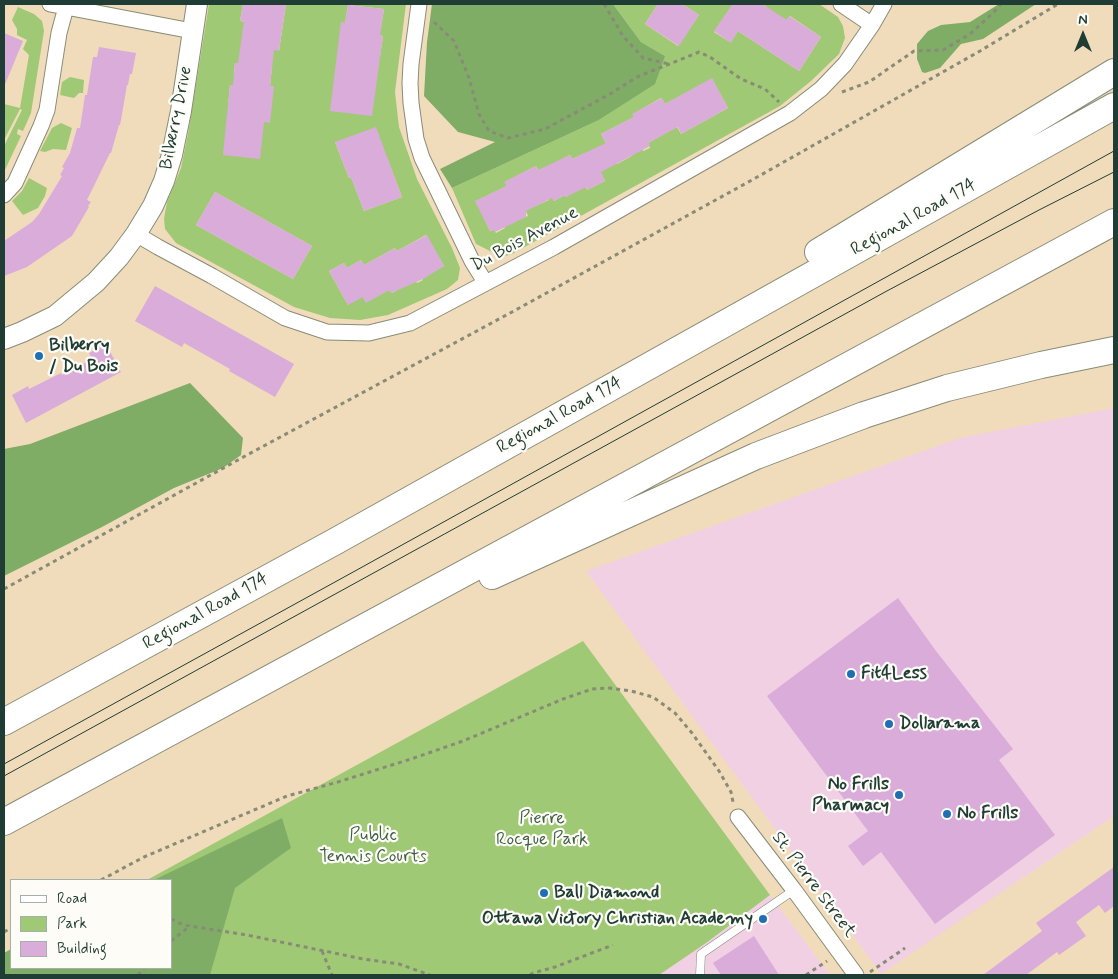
<!DOCTYPE html>
<html>
<head>
<meta charset="utf-8">
<style>
	body { margin:0 }
	#map { position:relative; width:1118px; height:979px; overflow:hidden; background:#f0dcba; font-family:Mynerve,sans-serif }
	canvas { display:block }
	.frame { position:absolute; inset:0; border:5px solid #1f3d34; pointer-events:none }
	.legend { position:absolute; left:10px; top:879px; width:162px; height:90px; box-sizing:border-box; background:#fdfcf7; border:1px solid #a4b0a9; margin:0; padding:6px 9px; list-style:none; font-size:15px; color:#1f3d34 }
	.legend li { display:flex; align-items:center; gap:10px; height:25px }
	.legend b { width:25px; border:1px solid #a4b0a9 }
	.north { position:absolute; left:1058px; top:10px; width:50px; height:50px; -webkit-text-stroke:4px #fdfcf7; paint-order:stroke; rotate:0deg; font-size:14px; font-weight:700; line-height:20px; text-align:center; color:#1f3d34 }
	.north::after { content:''; display:block; margin:auto; width:18px; height:22px; background:#1f3d34; clip-path:polygon(50% 0,100% 100%,50% 72%,0 100%) }
</style>
</head>
<body>
<div id="map">
<canvas width="1118" height="979"></canvas>
<div class="frame"></div>
<ul class="legend">
<li><b style="height:6px;background:#fff"></b>Road</li>
<li><b style="height:14px;background:#a0c975"></b>Park</li>
<li><b style="height:14px;background:#daacda"></b>Building</li>
</ul>
<div class="north">N</div>
</div>
<script>
const ctx = document.querySelector('canvas').getContext('2d');
ctx.lineJoin = 'round';
function fill(path, color) {
  ctx.fillStyle = color;
  ctx.fill(path, 'evenodd');
}
function poly(rows) {
  const path = new Path2D();
  for (const r of rows) {
    path.moveTo(r[0], r[1]);
    for (let i = 2; i < r.length; i += 2) path.lineTo(r[i], r[i + 1]);
  }
  return path;
}
function strokePath(path, color, width, dash) {
  ctx.strokeStyle = color;
  ctx.lineWidth = width;
  ctx.lineCap = dash ? 'butt' : 'round';
  ctx.setLineDash(dash || []);
  ctx.stroke(path);
}
function label(font, color, halo, rows, align = 'center') {
  ctx.font = font + ' Mynerve,sans-serif';
  ctx.lineWidth = 4.5;
  ctx.setLineDash([]);
  ctx.textBaseline = 'middle';
  ctx.strokeStyle = halo;
  ctx.fillStyle = color;
  for (const [text, x, y, turn = 0] of rows) {
    ctx.save();
    ctx.translate(x, y);
    ctx.rotate((+turn || 0) * Math.PI / 180);
    ctx.textAlign = isNaN(turn) ? turn : align;
    if (halo) ctx.strokeText(text, 0, 0);
    ctx.fillText(text, 0, 0);
    ctx.restore();
  }
}
const built = poly([
	[1114,408,1114,816,881,974,586,571,960,438],
	[770,895,830,975,659,975,706,943]
]);
const green = poly([
	[209,4,243,4,240,21,247,22,279,51,286,4,406,4,395,92,399,127,417,179,452,248,460,268,458,280,447,289,388,315,360,320,330,318,294,307,176,243,165,229,164,219,167,202,181,168,188,134],
	[348,5,384,9,381,27,378,35,383,36,380,56,345,23],
	[235,63,272,67,270,86,273,86,264,122,228,107,230,85,237,86,234,74],
	[335,142,388,160,402,197,364,211,351,177,349,178],
	[215,192,312,246,293,279,196,225],
	[426,235,444,266,435,271,420,274,423,280,417,283,415,280,392,293,389,290,366,302,360,292,348,305,329,271,344,263,347,268,361,260,364,265,395,248,397,251],
	[613,4,658,4,645,24,678,46,699,15,682,4,733,4,714,32,730,42,738,31,799,71,821,37,790,16,786,21,764,13,767,7,762,4,819,4,838,17,843,26,845,38,839,54,811,81,780,106,512,254,502,257,476,244,452,188,597,121,665,56,641,42],
	[712,79,728,108,681,134,677,127,648,143,650,148,643,151,642,148,630,157,617,164,601,134,634,117,633,114,661,98,665,104],
	[590,151,605,181,587,190,584,184,566,197,565,195,554,201,551,195,548,196,549,200,531,208,525,209,528,216,517,220,503,224,505,228,496,233,494,230,490,231,476,201,507,186,505,182,536,166,539,171,570,155,572,159],
	[18,7,34,14,42,21,44,31,31,113,23,131,18,129,17,134,21,136,4,172,4,146,22,110,20,109,4,140,4,104,20,108,29,55,23,49,27,40,17,35,17,29,12,20],
	[70,77,84,80,83,93,79,93,74,98,60,95,62,82],
	[61,123,72,128,66,150,53,149,45,152,40,151,52,128],
	[29,178,47,188,45,196,38,208,23,215,12,201,22,191],
	[583,641,770,895,706,943,659,975,136,975,171,968,171,880,147,880]
]);
const forest = poly([
	[432,4,613,4,641,42,665,56,655,84,597,121,452,188,440,169,495,142,458,132,424,96,427,42],
	[999,4,1036,4,983,39,961,44,940,68,925,73,922,72,917,59,917,44,928,31,941,25,970,22],
	[190,383,243,438,241,455,223,468,174,488,102,527,4,576,4,449,30,444],
	[282,818,291,848,235,888,210,975,4,975,4,953,11,949,11,968,171,968,171,880,154,880]
]);
const building = poly([
	[243,4,286,4,279,51,274,50,270,86,274,86,270,123,264,122,260,159,223,155,230,85,233,85,235,63,238,63,244,21,240,21],
	[658,4,682,4,699,15,679,46,645,24],
	[733,4,762,4,787,20,789,16,821,37,799,71,738,31,731,43,714,31],
	[348,5,384,9,380,36,383,36,372,116,330,111,341,22,345,23],
	[4,33,23,41,4,87],
	[99,47,136,53,132,74,130,74,128,85,127,85,121,120,120,125,119,125,111,153,110,153,87,200,91,202,88,206,89,207,72,236,27,267,4,276,4,241,32,222,39,214,62,176,60,175,64,168,62,167,70,153,77,128,80,128,85,95,87,95,93,57,97,57],
	[712,78,728,108,681,134,678,127,648,143,650,146,601,172,605,181,587,190,586,187,566,197,565,195,554,201,552,198,526,211,526,217,495,232,494,230,490,231,475,201,507,186,504,182,536,166,538,170,570,155,572,159,606,143,601,134,634,117,632,114,662,98,665,104],
	[376,127,402,197,364,211,351,177,349,178,335,142],
	[215,192,312,246,293,279,196,225],
	[427,235,444,266,423,279,391,293,389,290,366,303,363,297,348,305,329,271,344,263,347,268,361,260,364,265,395,248,397,251],
	[155,286,294,364,275,397,229,371,230,369,184,343,182,347,135,321],
	[106,344,121,372,26,423,12,395,28,386,29,389,61,373,62,375,92,359,89,353],
	[898,598,936,651,1013,749,999,760,1055,835,935,924,881,852,863,866,848,846,868,831,767,696],
	[1114,867,1114,906,1105,913,1099,905,1076,922,1086,936,1059,955,1057,952,1026,975,983,975,1042,931,1036,923],
	[754,936,779,975,721,975,713,963]
]);
const path = poly([
	[604,4,623,36,643,58,669,64],
	[434,22,454,41,469,78,479,114,489,131,508,138,545,129,610,94,637,77,699,52,710,57,741,79,765,89,779,102],
	[842,92,869,82,914,51,943,50,970,34,993,13,1001,4],
	[4,589,247,455,512,312,752,180,980,51,1058,4],
	[101,880,144,857,287,796,338,782,414,758,463,741,563,699,592,689,609,688,631,691,653,697,675,713,692,733,719,771,731,792,733,802],
	[171,919,184,925,247,935,363,959,399,964,430,975],
	[4,932,11,928],
	[171,941,190,926],
	[322,951,332,975],
	[870,972,905,948],
	[138,975,144,968],
	[530,975,533,973,555,967,613,945],
	[806,975,827,961]
]);
const lane = poly([
	[700,975,701,954,794,890]
]);
const street = poly([
	[50,4,192,31],
	[419,4,411,64,410,83,411,103,416,139,422,158,472,261,485,282],
	[841,4,872,25],
	[4,195,15,183,41,126,47,110,59,33,66,7],
	[136,234,158,247,212,276,285,318,327,332,369,333,410,323,554,247,790,113,821,89,845,64,872,25,884,4],
	[738,817,794,890,856,975]
]);
const secondary = poly([
	[4,339,22,332,55,316,96,282,119,257,136,234,153,206,164,181,172,155,181,111,197,4]
]);
const highway = poly([
	[818,252,1114,72],
	[492,576,756,456,864,415,947,388,1041,365,1114,350],
	[4,722,336,541,1114,106],
	[4,822,1114,222]
]);
const tram = poly([
	[4,764,355,571,1114,151],
	[4,776,885,292,1039,210,1114,172]
]);
const markers = [
	[39,356,5,"#1f6fb2"],
	[851,674,5,"#1f6fb2"],
	[889,724,5,"#1f6fb2"],
	[899,795,5,"#1f6fb2"],
	[947,814,5,"#1f6fb2"],
	[544,893,5,"#1f6fb2"],
	[763,919,5,"#1f6fb2"]
];
const streetNames = [
	["Bilberry Drive",177,118,-79],
	["Regional Road 174",914,218,-29],
	["Du Bois Avenue",525,240,-28],
	["Regional Road 174",560,416,-29],
	["Regional Road 174",206,612,-29],
	["St. Pierre Street",813,885,53]
];
const poiNames = [
	["Bilberry",49,346],
	["/ Du Bois",49,367],
	["Fit4Less",861,674],
	["Dollarama",899,724],
	["No Frills",889,785,"right"],
	["Pharmacy",889,806,"right"],
	["No Frills",957,814],
	["Ball Diamond",554,893],
	["Ottawa Victory Christian Academy",753,919,"right"]
];
const parkNames = [
	["Pierre",542,819],
	["Rocque Park",542,840],
	["Public",373,836],
	["Tennis Courts",373,857]
];
fill(built, '#f1d0e4');
fill(green, '#a0c975');
fill(forest, '#80ad66');
fill(building, '#daacda');
strokePath(lane, '#888c77', 9);
strokePath(street, '#888c77', 17);
strokePath(secondary, '#888c77', 22);
strokePath(highway, '#888c77', 28);
strokePath(path, '#888c77', 3, [4, 4]);
strokePath(lane, '#fff', 8);
strokePath(street, '#fff', 15);
strokePath(secondary, '#fff', 20);
strokePath(highway, '#fff', 26);
strokePath(tram, '#1f3d34', 1);
for (const [x, y, r, color] of markers) {
  const dot = new Path2D();
  dot.arc(x, y, r, 0, 2 * Math.PI);
  ctx.fillStyle = color;
  ctx.fill(dot);
  strokePath(dot, '#fdfcf7', 2);
}
label('18px', '#1f3d34', '#fdfcf7', streetNames);
label('bold 18px', '#1f3d34', '#fdfcf7', poiNames, 'left');
label('18px', '#3f6044', '#fdfcf7', parkNames);
</script>
</body>
</html>
